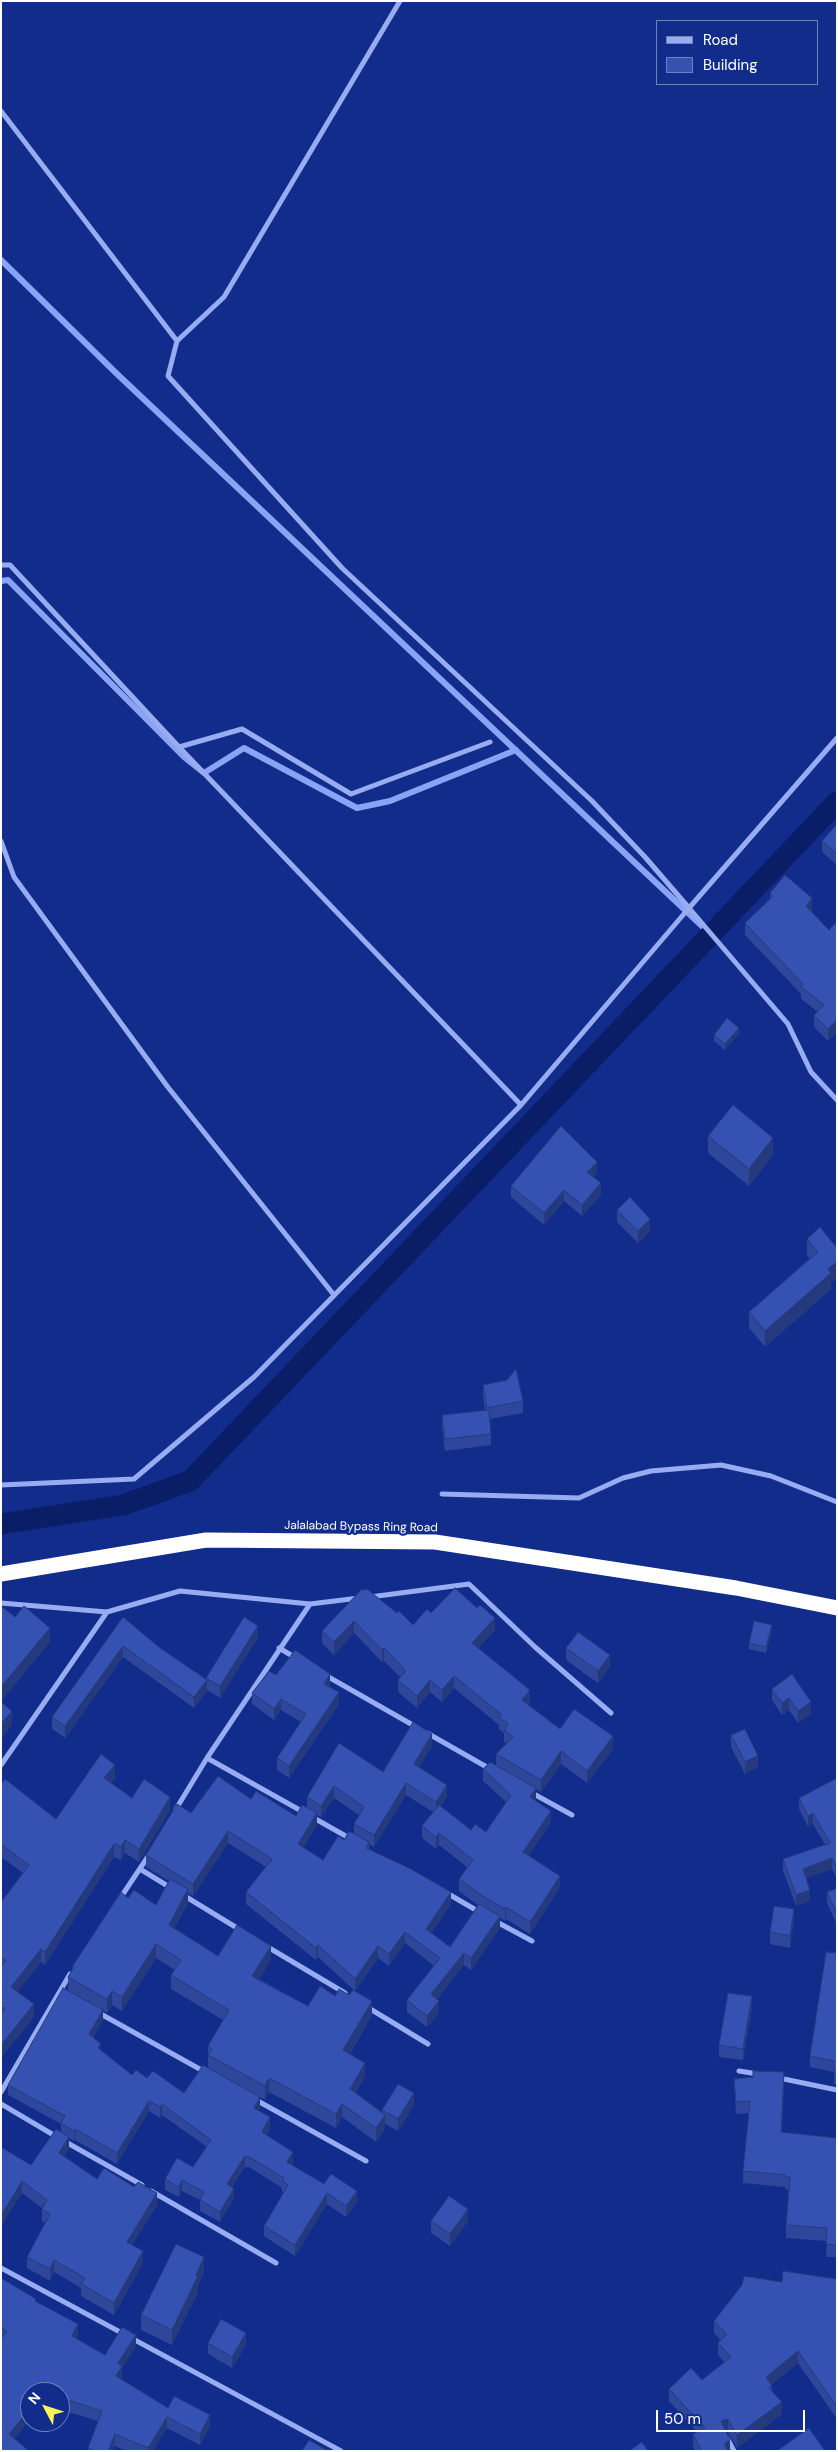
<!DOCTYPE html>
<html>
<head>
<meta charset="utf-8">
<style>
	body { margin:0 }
	#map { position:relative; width:838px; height:2452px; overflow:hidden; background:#112c8b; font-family:"DM Sans",sans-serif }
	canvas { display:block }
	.frame { position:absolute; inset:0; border:2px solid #fff; pointer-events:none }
	.legend { position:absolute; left:656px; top:20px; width:162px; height:65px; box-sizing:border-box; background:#112c8b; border:1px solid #7080b9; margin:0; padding:6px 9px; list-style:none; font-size:15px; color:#fff }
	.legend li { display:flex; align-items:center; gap:10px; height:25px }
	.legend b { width:25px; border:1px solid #7080b9 }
	.north { position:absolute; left:20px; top:2382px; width:50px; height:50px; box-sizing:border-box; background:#112c8b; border:1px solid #7080b9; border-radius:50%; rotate:310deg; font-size:14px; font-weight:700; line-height:20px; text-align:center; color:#fff }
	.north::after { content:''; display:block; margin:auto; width:18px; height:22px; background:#fff358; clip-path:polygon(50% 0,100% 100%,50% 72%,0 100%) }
	.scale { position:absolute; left:656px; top:2410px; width:149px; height:22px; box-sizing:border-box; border:2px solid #fff; border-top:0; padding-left:6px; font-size:15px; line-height:18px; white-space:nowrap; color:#fff; -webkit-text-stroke:4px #112c8b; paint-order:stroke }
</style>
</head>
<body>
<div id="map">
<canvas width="838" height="2452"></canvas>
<div class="frame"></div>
<ul class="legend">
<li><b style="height:6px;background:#98adf1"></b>Road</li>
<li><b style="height:14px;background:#3552b3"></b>Building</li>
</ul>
<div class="north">N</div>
<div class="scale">50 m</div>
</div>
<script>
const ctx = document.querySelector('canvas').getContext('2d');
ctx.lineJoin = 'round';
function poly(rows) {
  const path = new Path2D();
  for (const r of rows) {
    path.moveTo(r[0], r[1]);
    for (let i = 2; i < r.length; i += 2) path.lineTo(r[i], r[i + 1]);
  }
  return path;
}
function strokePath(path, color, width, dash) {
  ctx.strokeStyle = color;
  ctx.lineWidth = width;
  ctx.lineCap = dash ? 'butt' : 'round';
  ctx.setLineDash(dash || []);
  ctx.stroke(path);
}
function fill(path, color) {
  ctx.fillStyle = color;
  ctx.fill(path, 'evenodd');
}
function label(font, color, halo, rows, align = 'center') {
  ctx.font = font + ' "DM Sans",sans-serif';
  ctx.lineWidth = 4.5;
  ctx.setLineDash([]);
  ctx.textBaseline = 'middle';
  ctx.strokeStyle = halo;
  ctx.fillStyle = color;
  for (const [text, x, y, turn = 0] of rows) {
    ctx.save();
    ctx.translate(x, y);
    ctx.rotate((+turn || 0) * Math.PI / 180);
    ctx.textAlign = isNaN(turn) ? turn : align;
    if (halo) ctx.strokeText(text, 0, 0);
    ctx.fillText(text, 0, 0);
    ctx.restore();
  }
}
const stream = poly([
	[1,260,116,373,703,927],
	[1,581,8,580,184,757,204,773,244,748,357,808,390,801,516,750]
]);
const canal = poly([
	[1,1524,123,1505,190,1481,837,802]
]);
const street = poly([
	[1,111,177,341,168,376,342,568,592,801,645,857,689,908,837,738],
	[177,341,224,297,400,1],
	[1,565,10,565,179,747,521,1105],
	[179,747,242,729,351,794,490,742],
	[1,841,14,877,167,1086,334,1295],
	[1,1485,134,1479,254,1377,521,1105,689,908,788,1024,811,1072,837,1100],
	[442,1494,579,1498,623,1478,651,1471,721,1465,771,1476,837,1502],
	[370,1597,469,1584,535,1647,611,1713],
	[1,1603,107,1612,180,1591,310,1604,359,1598],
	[279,1648,296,1658],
	[325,1675,418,1728],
	[427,1733,492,1770],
	[207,1758,305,1813],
	[1,1765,107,1612],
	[532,1793,572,1815],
	[176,1809,207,1758,310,1604],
	[312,1817,351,1839],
	[140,1869,171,1888],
	[445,1892,481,1913],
	[183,1895,242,1931],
	[119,1900,149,1855],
	[495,1921,532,1941],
	[266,1946,345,1993],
	[367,2007,428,2044],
	[99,2013,205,2072],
	[739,2071,758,2074],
	[779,2078,837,2090],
	[1,2092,70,1974],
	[256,2100,366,2161],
	[1,2104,57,2137],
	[64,2141,142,2185],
	[151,2191,276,2263],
	[1,2268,341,2451],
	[727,2438,734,2451]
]);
const highway = poly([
	[1,1574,206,1540,435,1542,736,1588,837,1608]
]);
const wall = poly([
	[837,824,837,865,822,852,822,841],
	[770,893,812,910,811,912,829,930,828,1041,814,1027,814,1015,818,1012,801,999,801,994,745,935,745,923,770,899],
	[739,1034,725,1050,714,1041,714,1035],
	[708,1136,773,1155,749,1186,708,1153],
	[597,1173,593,1177,601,1195,582,1216,564,1201,544,1225,511,1197,511,1186],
	[617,1210,650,1231,638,1243,617,1222],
	[820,1227,831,1283,831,1289,765,1347,749,1328,749,1312,810,1258,807,1255,807,1239],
	[483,1385,523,1401,523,1413,490,1419,491,1434,491,1445,445,1451,442,1427,442,1415,485,1410,483,1397],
	[361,1590,413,1625,431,1613,495,1630,478,1648,530,1703,528,1705,560,1729,613,1749,587,1783,561,1764,541,1792,536,1789,535,1800,551,1822,528,1856,560,1887,530,1934,506,1919,505,1921,500,1918,500,1928,471,1970,464,1965,437,1999,439,2013,427,2027,407,2012,407,2000,434,1966,405,1943,389,1966,378,1958,355,1991,372,2015,350,2054,365,2076,356,2093,382,2112,382,2110,414,2105,398,2131,385,2124,385,2129,376,2142,342,2117,336,2128,269,2092,265,2100,260,2097,260,2107,258,2111,270,2128,267,2135,293,2163,292,2165,357,2202,346,2217,327,2204,295,2256,264,2236,264,2226,283,2193,282,2192,282,2188,249,2167,245,2167,232,2187,234,2198,220,2222,200,2211,200,2200,182,2191,179,2197,165,2190,165,2179,193,2167,207,2147,162,2115,160,2118,149,2111,117,2164,75,2140,74,2141,69,2138,69,2148,64,2157,97,2179,157,2205,132,2245,143,2263,114,2315,81,2296,81,2288,54,2272,50,2281,27,2268,27,2257,45,2223,42,2221,42,2208,22,2193,1,2147,31,2165,61,2132,61,2124,8,2095,8,2085,68,1990,68,1977,72,1970,72,1967,128,1898,156,1905,169,1881,146,1867,146,1855,191,1813,251,1799,296,1816,307,1807,307,1797,339,1743,383,1772,432,1746,419,1768,447,1797,441,1806,471,1830,486,1832,506,1802,483,1781,483,1769,496,1765,496,1754,506,1744,504,1742,504,1733,499,1729,499,1725,454,1688,442,1702,430,1692,417,1708,398,1692,398,1680,400,1677,384,1661,382,1662,354,1633,334,1655,322,1643,322,1631],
	[406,1795,433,1812,422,1826,422,1838,436,1849,439,1845,467,1867,459,1879,459,1891,478,1905,450,1947,431,1933,451,1904,369,1849,369,1844,374,1847],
	[334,1798,359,1815,354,1824,354,1834,344,1840,323,1860,303,1848,317,1825,317,1815,321,1817],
	[228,1843,266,1867,246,1892,246,1904,316,1960,318,1957,355,1991,349,1995,335,1996,308,2006,259,1979,271,1960,218,1956,174,1929,188,1903,188,1893,193,1896],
	[156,1958,175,1970,171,1975,171,1989,223,2020,208,2046,208,2068,184,2093,147,2078,132,2075,101,2051,93,2037,103,2020,103,2010,107,2013,112,2005,122,2011],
	[123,1617,160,1648,206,1679,206,1678,258,1637,220,1698,207,1690,207,1691,194,1708,123,1657,65,1738,52,1729,52,1717],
	[772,1631,766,1653,749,1649,749,1643],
	[566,1648,610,1667,598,1683,566,1660],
	[792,1674,811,1714,798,1723,789,1710,782,1715,772,1700,772,1689],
	[276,1675,330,1686,329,1687,339,1704,289,1778,277,1770,277,1758,301,1722,281,1710,274,1720,252,1704,252,1693],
	[731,1735,758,1767,745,1774,731,1747],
	[115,1778,111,1783,132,1798,170,1810,139,1862,125,1853,121,1860,114,1857,45,1965,41,1962,17,1992,34,2017,1,2058,1,1900,2,1901,23,1873,1,1857,1,1784,56,1819],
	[837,1778,837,1879,832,1869,806,1878,810,1901,796,1906,783,1870,783,1859,825,1845,813,1824,808,1827,799,1809,799,1798],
	[837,1888,837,1925,827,1903,827,1892],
	[794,1921,790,1948,770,1944,770,1932],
	[837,1953,837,2084,834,2084,834,2072,810,2067,810,2056],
	[752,2008,743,2060,719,2057,719,2045],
	[734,2079,784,2085,782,2132,837,2138,837,2257,826,2257,827,2241,786,2238,786,2225,789,2190,785,2189,785,2187,743,2183,743,2171,749,2113,736,2114],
	[431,2221,468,2221,450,2246,431,2233],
	[204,2273,198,2285,198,2292,172,2345,141,2330,141,2315],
	[1,2278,36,2302,78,2336,76,2338,105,2355,136,2346,122,2368,122,2377,121,2379,168,2408,210,2427,200,2445,167,2428,153,2451,127,2451,115,2446,113,2451,88,2451,88,2448,98,2421,65,2411,60,2392,30,2392,15,2438,1,2451],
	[837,2279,837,2419,798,2363,771,2385,772,2390,782,2414,737,2448,728,2432,726,2432,730,2451,695,2451,693,2446,693,2434,697,2432,669,2401,669,2389,702,2380,724,2362,718,2355,718,2343,720,2340,714,2333,714,2321,782,2282],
	[208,2343,246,2345,232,2368,208,2354]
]);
const shadedWall = poly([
	[812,898,812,910,806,918,806,906],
	[837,1020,837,1032,828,1041,828,1029],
	[739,1028,739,1034,725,1050,725,1044],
	[773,1138,773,1155,749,1186,749,1169],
	[597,1162,597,1173,587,1183,587,1172],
	[601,1183,601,1195,582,1216,582,1205],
	[564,1190,564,1201,544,1225,544,1213],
	[650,1219,650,1231,638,1243,638,1231],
	[837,1262,837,1278,831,1283,831,1289,765,1347,765,1331,828,1269],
	[495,1618,495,1630,472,1656,472,1643],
	[354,1621,354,1633,334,1655,334,1642],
	[772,1625,772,1631,766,1653,766,1647],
	[258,1626,258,1637,220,1698,220,1686],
	[50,1628,50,1642,1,1702,1,1687],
	[123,1646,123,1657,65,1738,65,1726],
	[384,1648,384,1661,382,1662,382,1650],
	[610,1655,610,1667,598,1683,598,1671],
	[330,1674,330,1686,324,1695,324,1684],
	[454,1676,454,1688,442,1702,442,1690],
	[207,1680,207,1691,194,1708,194,1697],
	[430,1680,430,1692,417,1708,417,1696],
	[530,1690,530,1703,522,1713,522,1700],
	[339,1692,339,1704,289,1778,289,1766],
	[789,1698,789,1710,782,1715,782,1703],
	[281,1699,281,1710,274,1720,274,1709],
	[811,1702,811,1714,798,1723,798,1711],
	[12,1711,12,1725,1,1739,1,1724],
	[432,1734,432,1746,414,1776,414,1764],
	[613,1736,613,1749,587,1783,587,1771],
	[561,1751,561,1764,541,1792,541,1780],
	[758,1756,758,1767,745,1774,745,1762],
	[115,1765,115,1778,104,1791,104,1778],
	[406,1783,406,1795,374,1847,374,1835],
	[447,1785,447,1797,436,1814,436,1802],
	[334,1786,334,1798,321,1817,321,1806],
	[536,1788,536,1800,530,1808,530,1797],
	[170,1797,170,1810,139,1862,139,1849],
	[551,1811,551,1822,523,1864,523,1852],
	[317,1813,317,1825,298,1856,298,1844],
	[813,1813,813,1824,808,1827,808,1816],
	[228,1831,228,1843,193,1896,193,1884],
	[439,1833,439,1845,436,1849,436,1837],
	[125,1840,125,1853,121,1860,121,1847],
	[114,1844,114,1857,45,1965,45,1952],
	[832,1858,832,1869,803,1880,803,1869],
	[560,1876,560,1887,530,1934,530,1922],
	[188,1889,188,1903,169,1939,169,1925],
	[810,1890,810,1901,796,1906,796,1895],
	[451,1892,451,1904,426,1941,426,1929],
	[506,1907,506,1919,505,1921,505,1909],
	[794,1909,794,1921,790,1948,790,1936],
	[500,1916,500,1928,471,1970,471,1958],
	[405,1932,405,1943,389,1966,389,1954],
	[156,1944,156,1958,122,2011,122,1997],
	[318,1945,318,1957,316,1960,316,1948],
	[271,1946,271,1960,252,1990,252,1976],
	[378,1946,378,1958,355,1991,355,1979],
	[41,1949,41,1962,11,2000,11,1987],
	[464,1953,464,1965,431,2006,431,1994],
	[112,1991,112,2005,107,2013,107,1999],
	[752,1996,752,2008,743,2060,743,2049],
	[372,2001,372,2015,343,2064,343,2050],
	[439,2001,439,2013,427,2027,427,2016],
	[34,2004,34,2017,1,2058,1,2045],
	[103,2010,103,2020,89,2044,89,2034],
	[101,2044,101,2054,98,2048],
	[365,2063,365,2076,350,2103,350,2089],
	[784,2072,784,2085,781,2144,781,2132],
	[269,2078,269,2092,265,2100,265,2086],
	[414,2093,414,2105,398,2131,398,2119],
	[260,2097,260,2107,254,2119,254,2108],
	[149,2101,149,2111,117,2164,117,2153],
	[162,2104,162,2115,160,2118,160,2107],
	[342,2104,342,2117,336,2128,336,2114],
	[385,2115,385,2129,376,2142,376,2128],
	[270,2117,270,2128,262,2142,262,2132],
	[75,2129,75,2140,74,2141,74,2131],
	[69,2137,69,2148,59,2165,59,2153],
	[293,2152,293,2163,287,2173,287,2162],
	[245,2156,245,2167,227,2194,227,2184],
	[182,2180,182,2191,179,2197,179,2187],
	[22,2181,22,2193,1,2227,1,2216],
	[234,2188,234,2198,220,2222,220,2212],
	[357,2191,357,2202,346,2217,346,2206],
	[157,2193,157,2205,127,2254,127,2242],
	[327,2193,327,2204,295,2256,295,2245],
	[468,2209,468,2221,450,2246,450,2234],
	[143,2251,143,2263,114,2315,114,2303],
	[204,2257,204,2273,198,2285,198,2292,172,2345,172,2330,196,2275],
	[54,2260,54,2272,50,2281,50,2269],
	[78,2324,78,2336,72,2347,72,2336],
	[246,2333,246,2345,232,2368,232,2357],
	[136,2335,136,2346,122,2368,122,2377,116,2387,116,2376,118,2363],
	[798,2351,798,2363,766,2389,766,2377],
	[65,2399,65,2411,60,2418,60,2406],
	[782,2402,782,2414,737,2448,737,2435],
	[30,2409,30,2420,9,2445,9,2434],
	[210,2415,210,2427,200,2445,200,2434],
	[167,2417,167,2428,153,2451,148,2451,148,2448],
	[728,2419,728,2432,721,2433,721,2421],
	[115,2434,115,2446,113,2451,108,2451],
	[730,2440,730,2451,724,2451,724,2444]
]);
const building = poly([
	[837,824,837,854,822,841,837,824],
	[785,875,812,898,806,906,829,930,837,921,837,1020,828,1029,814,1015,824,1005,801,987,803,984,745,923,773,896,770,893,785,875],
	[727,1018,739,1028,725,1044,714,1035,727,1018],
	[733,1105,773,1138,749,1169,708,1136,733,1105],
	[561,1126,597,1162,587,1172,601,1183,582,1205,564,1190,544,1213,511,1186,561,1126],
	[630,1197,650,1219,638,1231,617,1210,630,1197],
	[820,1227,837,1248,837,1262,828,1269,831,1273,765,1331,749,1312,818,1252,807,1239,820,1227],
	[516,1369,523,1401,487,1408,483,1385,507,1380,516,1369],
	[489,1410,491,1434,445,1439,442,1415,489,1410],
	[455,1588,477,1608,480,1605,495,1618,472,1643,530,1690,522,1700,560,1729,574,1709,613,1736,587,1771,561,1751,541,1780,496,1754,513,1737,504,1730,508,1724,499,1717,501,1714,454,1676,442,1690,430,1680,417,1696,398,1680,406,1671,384,1648,382,1650,354,1621,334,1642,322,1631,361,1590,367,1589,397,1613,399,1611,413,1625,427,1609,431,1613,455,1588],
	[1,1606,15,1617,24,1606,50,1628,1,1687,1,1606],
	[123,1617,160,1648,207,1680,194,1697,123,1646,65,1726,52,1717,123,1617],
	[244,1617,258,1626,220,1686,206,1678,244,1617],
	[754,1621,772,1625,766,1647,749,1643,754,1621],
	[578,1632,610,1655,598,1671,566,1648,578,1632],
	[295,1650,330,1674,324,1684,339,1692,289,1766,277,1758,306,1714,281,1699,274,1709,252,1693,269,1671,276,1675,295,1650],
	[792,1674,811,1702,798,1711,789,1698,782,1703,772,1689,792,1674],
	[1,1702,12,1711,1,1724,1,1702],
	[413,1722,432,1734,414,1764,447,1785,436,1802,406,1783,374,1835,354,1824,364,1807,334,1786,321,1806,307,1797,339,1743,383,1772,413,1722],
	[745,1729,758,1756,745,1762,731,1735,745,1729],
	[101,1754,115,1765,104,1778,132,1798,144,1779,170,1797,139,1849,125,1840,121,1847,114,1844,45,1952,41,1949,11,1987,34,2004,1,2045,1,2014,5,2009,1,2006,1,1967,6,1961,1,1957,1,1900,2,1901,29,1865,1,1844,1,1784,5,1779,56,1819,101,1754],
	[490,1762,536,1788,530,1797,551,1811,523,1852,560,1876,530,1922,506,1907,505,1909,484,1897,459,1879,473,1860,439,1833,436,1837,422,1826,439,1805,471,1830,475,1824,486,1832,511,1795,483,1769,490,1762],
	[218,1776,251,1799,256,1791,296,1816,302,1805,317,1813,298,1844,323,1860,338,1836,344,1840,349,1831,369,1842,366,1848,411,1869,451,1892,426,1929,450,1947,479,1904,500,1916,471,1958,464,1953,431,1994,439,2001,427,2016,407,2000,440,1958,405,1932,389,1954,378,1946,355,1979,318,1945,316,1948,246,1892,272,1859,228,1831,193,1884,146,1855,177,1804,191,1813,218,1776],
	[837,1778,837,1868,832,1858,803,1869,810,1890,796,1895,783,1859,830,1843,813,1813,808,1816,799,1798,837,1778],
	[170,1879,188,1889,169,1925,218,1956,237,1925,271,1946,252,1976,266,1984,308,2006,320,1986,335,1996,339,1989,349,1995,353,1990,372,2001,343,2050,365,2063,350,2089,385,2115,376,2128,342,2104,336,2114,269,2078,265,2086,208,2055,212,2049,208,2046,229,2010,171,1975,181,1960,156,1944,122,1997,112,1991,107,1999,68,1977,74,1967,72,1967,121,1892,128,1898,134,1890,156,1905,170,1879],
	[837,1888,837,1914,827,1892,837,1888],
	[774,1906,794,1909,790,1936,770,1932,774,1906],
	[826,1952,837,1953,837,2073,834,2072,834,2061,810,2056,826,1952],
	[63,1988,103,2010,89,2034,101,2044,98,2048,132,2075,136,2070,147,2078,153,2071,184,2093,203,2065,260,2097,254,2108,270,2117,262,2132,293,2152,287,2162,324,2184,331,2174,357,2191,346,2206,327,2193,295,2245,264,2226,288,2185,282,2181,284,2178,249,2157,245,2156,227,2184,234,2188,220,2212,200,2200,204,2192,182,2180,179,2187,165,2179,177,2158,193,2167,211,2140,162,2104,160,2107,149,2101,117,2153,75,2129,74,2131,61,2123,65,2116,8,2085,63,1988],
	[728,1993,752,1996,743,2049,719,2045,728,1993],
	[753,2071,784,2072,781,2132,837,2138,837,2245,826,2244,827,2228,786,2225,790,2177,785,2177,785,2175,743,2171,750,2101,736,2102,734,2079,753,2077,753,2071],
	[398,2084,414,2093,398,2119,382,2110,398,2084],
	[56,2129,69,2137,59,2153,97,2179,104,2168,134,2187,138,2182,157,2193,127,2242,143,2251,114,2303,81,2284,85,2278,54,2260,50,2269,27,2257,50,2214,42,2209,47,2200,22,2181,1,2216,1,2147,31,2165,56,2129],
	[449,2196,468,2209,450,2234,431,2221,449,2196],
	[176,2244,204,2257,196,2275,198,2276,172,2330,141,2315,176,2244],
	[783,2271,837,2279,837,2407,798,2351,766,2377,772,2386,769,2388,782,2402,737,2435,728,2419,721,2421,730,2440,724,2444,728,2451,702,2451,693,2434,705,2428,669,2389,691,2368,702,2380,731,2357,718,2343,727,2334,714,2321,742,2285,744,2276,782,2282,783,2271],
	[1,2278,36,2299,35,2301,78,2324,72,2336,105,2355,122,2327,136,2335,118,2363,122,2366,116,2376,168,2408,174,2396,210,2415,200,2434,167,2417,148,2448,115,2434,108,2451,95,2451,88,2448,102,2411,65,2399,60,2406,60,2392,30,2392,30,2409,9,2434,29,2451,1,2451,1,2339,7,2331,1,2328,1,2278],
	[221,2319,246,2333,232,2357,208,2343,221,2319],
	[809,2428,825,2451,777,2451,809,2428],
	[309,2440,328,2451,302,2451,309,2440],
	[642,2442,648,2451,629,2451,642,2442]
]);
const streetNames = [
	["Jalalabad Bypass Ring Road",361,1527,1]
];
strokePath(stream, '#8aa4f5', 6);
strokePath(canal, '#0a1e67', 21);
strokePath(street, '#98adf1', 5);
strokePath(highway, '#fff', 15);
fill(wall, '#2e479a');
fill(shadedWall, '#25397d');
fill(building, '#3552b3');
strokePath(building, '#25397d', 1);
label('12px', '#fff', '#112c8b', streetNames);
</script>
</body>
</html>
